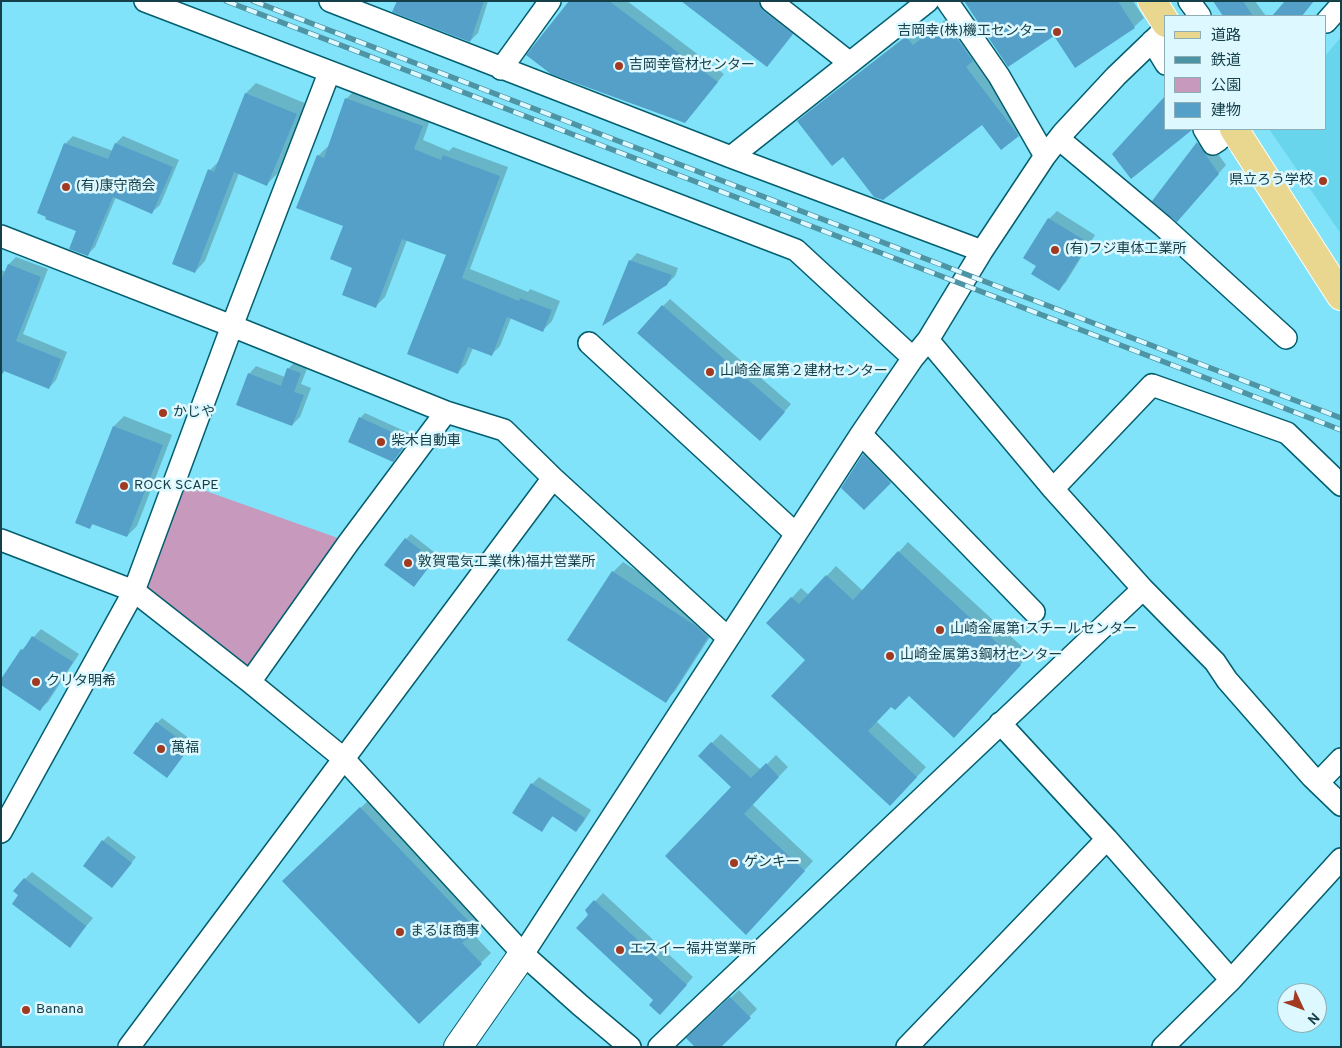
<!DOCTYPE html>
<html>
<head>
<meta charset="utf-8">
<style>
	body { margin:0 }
	#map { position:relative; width:1342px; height:1048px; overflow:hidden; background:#81e3f9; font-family:Overpass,"Noto Sans JP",sans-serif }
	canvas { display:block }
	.frame { position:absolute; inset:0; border:2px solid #164049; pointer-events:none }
	.legend { position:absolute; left:1164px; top:15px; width:162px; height:115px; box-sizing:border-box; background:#def8ff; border:1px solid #8eaeb6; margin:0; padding:6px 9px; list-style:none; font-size:15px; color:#164049 }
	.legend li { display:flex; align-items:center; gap:10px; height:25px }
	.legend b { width:25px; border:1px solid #8eaeb6 }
	.north { position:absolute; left:1277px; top:983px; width:50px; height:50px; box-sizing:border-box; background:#def8ff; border:1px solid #8eaeb6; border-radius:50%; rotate:133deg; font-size:14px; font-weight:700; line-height:20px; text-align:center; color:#164049 }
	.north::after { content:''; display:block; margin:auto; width:18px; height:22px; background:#a23921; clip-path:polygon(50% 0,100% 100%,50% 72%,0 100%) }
</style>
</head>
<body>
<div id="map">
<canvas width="1342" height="1048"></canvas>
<div class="frame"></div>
<ul class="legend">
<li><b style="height:6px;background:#ead78f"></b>道路</li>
<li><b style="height:6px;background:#4d94a4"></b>鉄道</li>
<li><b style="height:14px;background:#c699bd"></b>公園</li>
<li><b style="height:14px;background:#54a0c8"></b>建物</li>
</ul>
<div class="north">N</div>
</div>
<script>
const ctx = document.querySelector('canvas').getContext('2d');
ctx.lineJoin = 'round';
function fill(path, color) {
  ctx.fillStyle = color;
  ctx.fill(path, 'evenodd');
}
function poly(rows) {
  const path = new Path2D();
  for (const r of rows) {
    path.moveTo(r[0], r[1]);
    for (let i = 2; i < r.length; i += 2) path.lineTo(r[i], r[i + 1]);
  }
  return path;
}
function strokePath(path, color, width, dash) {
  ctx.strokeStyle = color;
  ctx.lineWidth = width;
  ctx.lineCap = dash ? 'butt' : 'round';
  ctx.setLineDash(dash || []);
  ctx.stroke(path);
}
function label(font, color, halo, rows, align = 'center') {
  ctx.font = font + ' Overpass,"Noto Sans JP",sans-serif';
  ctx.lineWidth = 5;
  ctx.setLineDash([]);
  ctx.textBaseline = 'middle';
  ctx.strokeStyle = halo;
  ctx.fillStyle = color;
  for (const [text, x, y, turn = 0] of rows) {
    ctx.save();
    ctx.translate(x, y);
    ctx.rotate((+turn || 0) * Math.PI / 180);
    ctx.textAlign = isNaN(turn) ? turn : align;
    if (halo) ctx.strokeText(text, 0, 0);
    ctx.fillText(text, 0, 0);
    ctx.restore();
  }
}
const built = poly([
	[1341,37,1341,234,1269,129,1326,129,1326,55]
]);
const green = poly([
	[175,480,349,542,250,682,134,591]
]);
const shadow = poly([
	[399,1,488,1,478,33,470,41],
	[571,1,627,1,724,74,692,114],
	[683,1,770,1,799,26,767,66],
	[966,1,1133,1,1144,18,1134,27,1054,35],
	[1214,1,1255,1,1266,16,1225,16],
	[953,14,1027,126,1001,148,982,123,844,155,799,121,807,113,915,29,922,38],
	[256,83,307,104,277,174,267,184,239,173,205,261,195,272,210,170,220,160,246,93],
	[355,90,431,117,423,140,449,151,453,147,508,167,470,269,528,292,530,289,560,301,552,321,543,330,511,318,500,346,491,355,473,348,466,364,457,373,447,254,407,240,385,297,376,306,354,267,345,225,318,156,327,147,329,148,346,99],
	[73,136,113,151,116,143,123,136,179,160,160,205,152,212,116,197,95,247,87,255,78,231,65,144],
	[1205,136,1226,165,1184,213,1154,201],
	[1057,211,1095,235,1066,282,1059,290,1038,266,1049,219],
	[637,253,678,268,675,276,667,284,630,261],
	[16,257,48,269,23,334,67,352,56,380,49,388,5,370,3,373,1,372,1,270,6,272,9,264],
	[670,299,791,404,767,432,663,306],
	[296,361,308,366,301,384,311,388,300,417,292,425,249,374,256,366,285,377,288,369],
	[365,413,411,434,406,445,392,461,360,418],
	[124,416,172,435,137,526,127,536,94,523,90,527,77,522,114,426],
	[868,450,895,477,864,509,864,455],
	[411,534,438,555,418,581,406,539],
	[908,542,1030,654,963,727,909,695,891,705,876,721,926,767,900,795,807,660,768,623,801,588,809,595,836,566,863,591],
	[623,562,706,616,717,626,675,691,665,701,613,572],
	[41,629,79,654,48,702,40,709,22,650],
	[162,718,194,742,167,776,157,723],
	[721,734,761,770,776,755,788,767,752,804,813,861,755,924,732,786,699,756],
	[539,777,591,810,583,823,576,831,553,816,541,830,532,784],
	[371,798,486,919,472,933,491,953,419,1023,294,871],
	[108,836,136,857,117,881,103,841],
	[32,872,93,918,70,946,20,895,25,879],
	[603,893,693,977,668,1006,655,1000,586,911],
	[739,990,757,1009,720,1047,688,1038]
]);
const building = poly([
	[397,1,484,1,470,42,392,12],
	[569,1,609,1,718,82,685,123,551,74,526,55],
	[681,1,758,1,763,11,793,34,767,67],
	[964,1,1118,1,1135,28,1075,68,1054,36,1008,67],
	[1213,1,1243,1,1253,16,1223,16],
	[1285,1,1314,1,1302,16,1272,16],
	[944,21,973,61,966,67,1019,136,1001,150,982,125,883,200,874,197,843,157,832,166,797,121,906,37,913,45],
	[245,93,297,114,267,186,234,172,195,273,172,264,208,169,214,172],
	[1166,95,1166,129,1192,129,1192,130,1131,179,1112,154],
	[345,98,423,126,414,149,441,160,443,155,500,176,462,278,519,301,520,298,552,310,543,332,507,317,492,356,468,347,458,374,407,354,446,255,402,239,376,308,342,295,352,268,330,259,343,226,296,208,317,155,324,158],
	[1197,142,1219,174,1177,222,1152,201],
	[64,143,108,159,115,143,173,167,152,214,113,197,88,256,69,249,76,231,45,219,46,217,37,213],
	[1048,218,1089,243,1059,291,1031,274,1036,266,1023,258],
	[629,260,672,275,667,285,602,326],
	[8,264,41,277,16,341,61,359,49,389,4,371,1,376,1,280],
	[662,305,785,412,760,441,637,333],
	[287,368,301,373,294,392,304,395,292,426,236,405,248,373,281,386],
	[359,417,407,439,401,451,393,462,348,442],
	[113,426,163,445,127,537,92,524,90,529,75,523],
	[863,454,891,483,864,510,841,488],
	[405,538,434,560,414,587,384,565],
	[898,551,1021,665,954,738,909,696,895,710,891,707,868,731,917,777,890,806,771,696,805,660,766,623,791,597,799,604,826,575,853,600],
	[612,571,696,626,708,637,666,703,567,640],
	[32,636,73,662,40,711,1,685,1,679,21,649,23,650],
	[156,722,190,747,167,778,133,753],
	[711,742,751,778,766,763,779,777,744,814,805,871,746,935,665,856,731,787,698,756],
	[531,783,585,818,576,832,552,816,542,832,512,813],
	[360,807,477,930,462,943,482,964,419,1024,282,881],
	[102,840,132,863,112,888,83,866],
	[24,878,86,926,70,948,12,904,18,895,13,891],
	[594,900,687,985,660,1015,649,1005,653,1000,576,928,588,915,585,910],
	[730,997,751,1018,721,1047,695,1047,686,1038]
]);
const street = poly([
	[145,1,796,250,913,358],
	[330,1,731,157,982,251],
	[771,1,850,63],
	[947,1,999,76,1045,156],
	[1189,1,1200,16],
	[1326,22,1341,5],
	[1152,41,1166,64],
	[501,69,550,1],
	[1204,129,1213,144,1219,140],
	[1059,139,1163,226,1286,338],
	[731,157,928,1],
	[1,236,232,326,446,412,504,430,553,478,727,637],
	[928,340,1053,489,1143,589,1215,662,1227,680,1312,777,1341,805],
	[589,343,796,534],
	[861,434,1034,612],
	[1053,489,1152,385,1287,433,1341,485],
	[1,540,134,591,250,682,343,758,523,954,580,1005,630,1047],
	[250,682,349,542,446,412],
	[1000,723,1107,839,1231,980],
	[1318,783,1341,759],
	[1,832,134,591,232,326,329,73],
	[523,954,861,434,913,358,928,340,982,251,1045,156,1063,133,1116,76,1166,28],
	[129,1047,553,478],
	[659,1047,1143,589],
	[907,1047,1107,839],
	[1163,1047,1231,980,1341,859]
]);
const secondary = poly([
	[458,1047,523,954]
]);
const primary = poly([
	[1152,1,1166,23],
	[1234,129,1341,296]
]);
const rail = poly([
	[226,1,1341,430],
	[253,1,1341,418]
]);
const markers = [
	[1057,32,5,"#a23921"],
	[619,66,5,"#a23921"],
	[1323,181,5,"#a23921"],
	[66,187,5,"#a23921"],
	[1055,250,5,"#a23921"],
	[710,372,5,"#a23921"],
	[163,413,5,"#a23921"],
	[381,442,5,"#a23921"],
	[124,486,5,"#a23921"],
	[408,563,5,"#a23921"],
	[940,630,5,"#a23921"],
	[890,656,5,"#a23921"],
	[36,682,5,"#a23921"],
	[161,749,5,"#a23921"],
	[734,863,5,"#a23921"],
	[400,932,5,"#a23921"],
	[620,950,5,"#a23921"],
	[26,1010,5,"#a23921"]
];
const poiNames = [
	["吉岡幸(株)機工センター",1047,32,"right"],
	["吉岡幸管材センター",629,66],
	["県立ろう学校",1313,181,"right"],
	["(有)康守商会",76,187],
	["(有)フジ車体工業所",1065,250],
	["山崎金属第２建材センター",720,372],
	["かじや",173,413],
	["柴木自動車",391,442],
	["ROCK SCAPE",134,486],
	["敦賀電気工業(株)福井営業所",418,563],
	["山崎金属第1スチールセンター",950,630],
	["山崎金属第3鋼材センター",900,656],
	["クリタ明希",46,682],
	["萬福",171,749],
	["ゲンキー",744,863],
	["まるほ商事",410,932],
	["エスイー福井営業所",630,950],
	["Banana",36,1010]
];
fill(built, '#69d5ed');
fill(green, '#c699bd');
fill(shadow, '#0003');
fill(building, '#54a0c8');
strokePath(street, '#035e6e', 24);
strokePath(secondary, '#035e6e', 30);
strokePath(primary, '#fff', 30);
strokePath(street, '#fff', 21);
strokePath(secondary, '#fff', 28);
strokePath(primary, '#ead78f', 28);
strokePath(rail, '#4d94a4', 5.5);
strokePath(rail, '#def8ff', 4, [11]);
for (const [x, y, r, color] of markers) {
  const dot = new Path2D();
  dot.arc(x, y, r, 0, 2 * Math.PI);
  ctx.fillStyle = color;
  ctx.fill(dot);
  strokePath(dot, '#def8ff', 2);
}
label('14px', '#164049', '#def8ff', poiNames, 'left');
</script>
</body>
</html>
